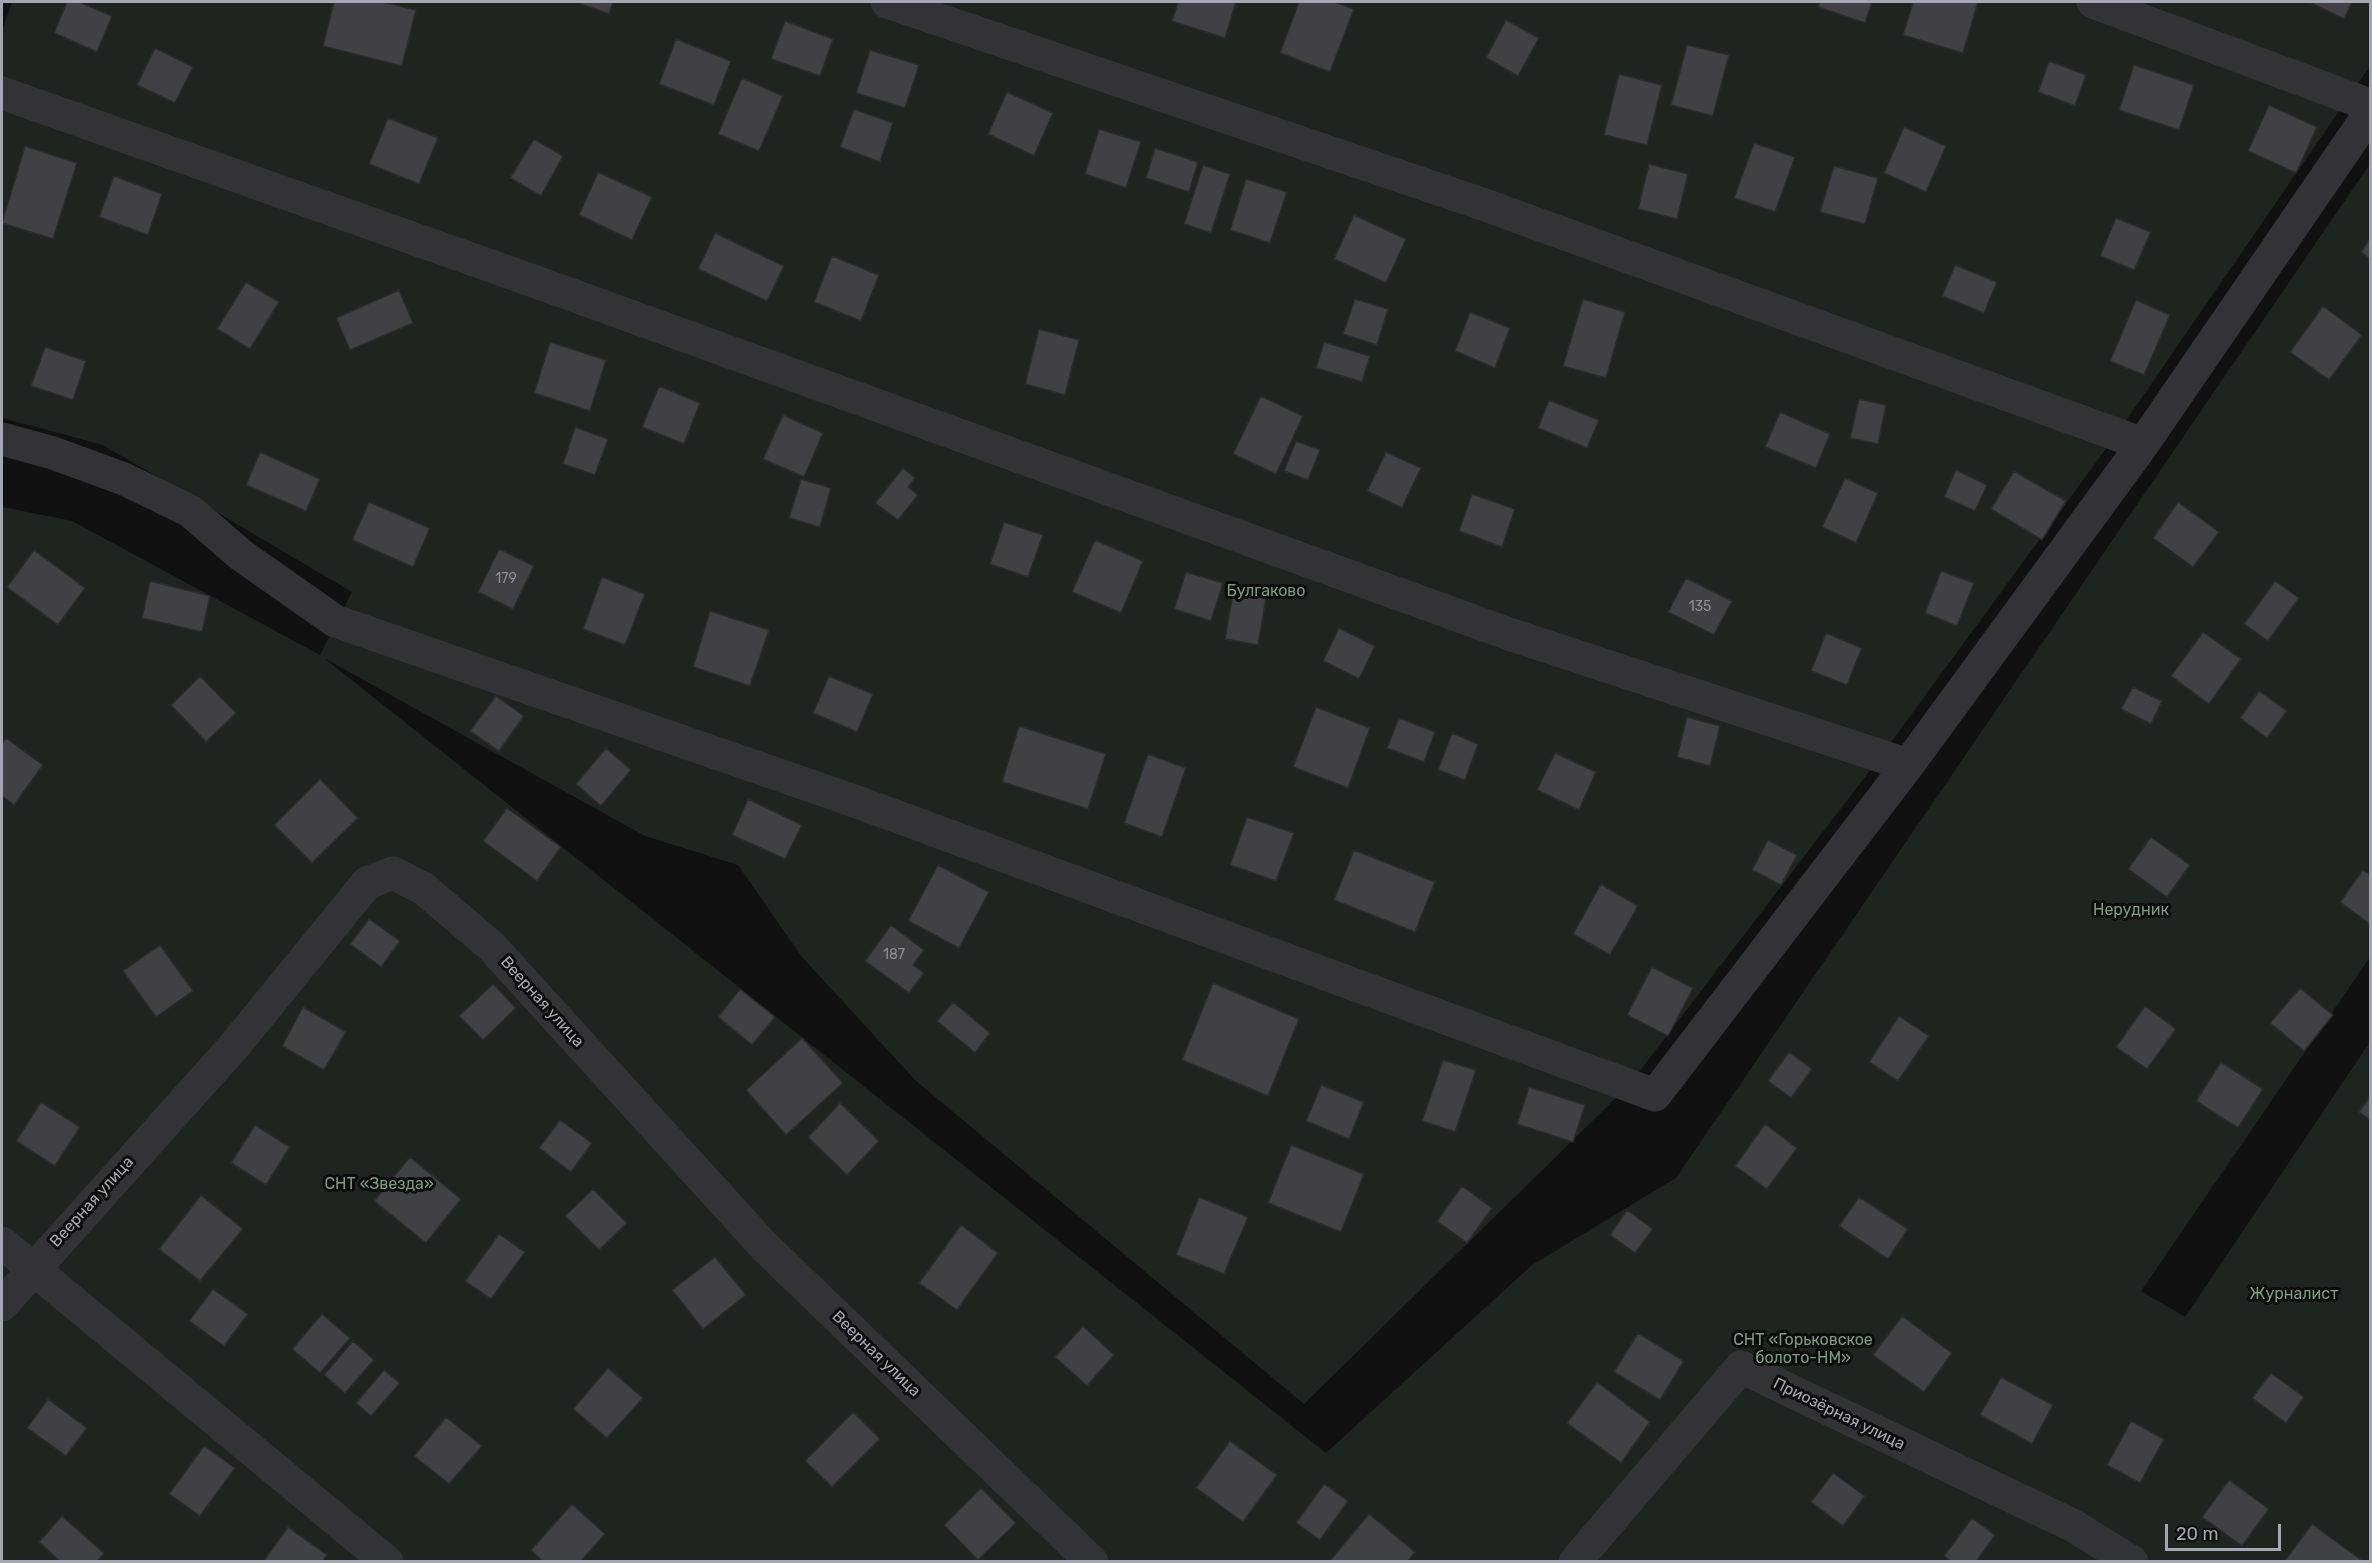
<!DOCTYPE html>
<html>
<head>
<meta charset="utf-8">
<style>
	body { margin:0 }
	#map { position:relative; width:2372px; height:1563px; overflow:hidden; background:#111112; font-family:Rubik,sans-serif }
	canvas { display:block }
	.frame { position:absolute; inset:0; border:3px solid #a3a7b2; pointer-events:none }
	.scale { position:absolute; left:2165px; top:1524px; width:116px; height:27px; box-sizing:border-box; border:3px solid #a3a7b2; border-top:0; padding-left:8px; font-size:18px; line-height:21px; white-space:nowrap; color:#a3a7b2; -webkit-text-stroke:4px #0c0c0d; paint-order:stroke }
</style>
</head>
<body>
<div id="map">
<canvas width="2372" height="1563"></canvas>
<div class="frame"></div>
<div class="scale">20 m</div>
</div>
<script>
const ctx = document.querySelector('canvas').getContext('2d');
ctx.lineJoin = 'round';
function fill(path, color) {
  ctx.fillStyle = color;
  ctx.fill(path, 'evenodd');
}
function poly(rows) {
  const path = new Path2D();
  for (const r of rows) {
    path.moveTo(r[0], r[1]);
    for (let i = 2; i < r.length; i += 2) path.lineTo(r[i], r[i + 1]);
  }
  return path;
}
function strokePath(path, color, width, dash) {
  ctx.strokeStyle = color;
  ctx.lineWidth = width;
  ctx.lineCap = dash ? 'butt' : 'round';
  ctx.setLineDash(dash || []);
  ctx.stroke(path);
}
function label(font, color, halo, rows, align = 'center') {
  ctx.font = font + ' Rubik,sans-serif';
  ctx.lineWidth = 6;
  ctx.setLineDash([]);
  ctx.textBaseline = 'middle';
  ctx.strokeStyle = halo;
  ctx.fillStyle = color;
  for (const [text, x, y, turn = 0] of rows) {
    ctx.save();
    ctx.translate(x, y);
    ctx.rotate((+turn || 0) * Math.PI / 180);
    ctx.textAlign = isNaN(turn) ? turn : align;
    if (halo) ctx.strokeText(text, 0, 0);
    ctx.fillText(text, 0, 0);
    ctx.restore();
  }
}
const green = poly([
	[12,2,2370,2,2370,66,2116,435,1881,756,1629,1085,1304,1404,916,1081,802,957,738,865,645,836,324,658,1326,1453,1532,1265,1676,1178,2370,164,2370,957,2141,1291,2185,1317,2370,1042,2370,1561,2,1561,2,507,72,521,320,655,352,592,103,445,2,418,2,31]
]);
const building = poly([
	[67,2,79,2,112,16,97,52,54,33,67,2],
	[334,2,383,2,416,10,402,66,323,46,334,2],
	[575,2,613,2,609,14,575,2],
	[1178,2,1236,2,1225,38,1172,21,1178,2],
	[1299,2,1334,2,1354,9,1330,72,1280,53,1299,2],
	[1820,2,1872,2,1865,23,1818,7,1820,2],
	[1913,2,1978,2,1963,53,1903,35,1913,2],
	[2309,2,2352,2,2344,19,2309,2],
	[1506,20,1539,38,1518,76,1486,58,1506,20],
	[785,21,833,39,820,76,771,59,785,21],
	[676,39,731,61,714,105,659,84,676,39],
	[1687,45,1729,55,1713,116,1671,105,1687,45],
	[155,48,193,67,175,103,137,85,155,48],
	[870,50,919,65,905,108,856,93,870,50],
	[2049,61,2086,75,2075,106,2038,92,2049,61],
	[2134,65,2194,85,2179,130,2119,110,2134,65],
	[1619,74,1662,85,1647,145,1604,135,1619,74],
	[742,78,783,96,759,151,718,134,742,78],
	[1007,92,1053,113,1034,156,988,134,1007,92],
	[2269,105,2317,127,2296,173,2248,151,2269,105],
	[854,109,893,123,880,162,840,147,854,109],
	[388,118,438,138,419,184,369,164,388,118],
	[1904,127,1946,146,1926,192,1884,173,1904,127],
	[1099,129,1141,142,1126,188,1085,174,1099,129],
	[534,139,563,156,541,196,510,178,534,139],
	[1754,143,1795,157,1775,212,1734,198,1754,143],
	[25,146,77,163,53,239,2,223,25,146],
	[1155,148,1198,162,1189,192,1146,178,1155,148],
	[1649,164,1688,174,1677,219,1638,209,1649,164],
	[1203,165,1230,174,1211,233,1184,224,1203,165],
	[1834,166,1878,178,1865,224,1820,212,1834,166],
	[598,172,652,197,632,240,579,215,598,172],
	[114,176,162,194,148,235,99,217,114,176],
	[1246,179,1287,192,1270,243,1230,230,1246,179],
	[1354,215,1406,239,1386,283,1334,259,1354,215],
	[2116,218,2151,232,2134,270,2100,256,2116,218],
	[715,233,784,266,767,301,698,269,715,233],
	[2370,238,2370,259,2361,252,2370,238],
	[832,256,879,275,861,321,814,302,832,256],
	[1955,265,1997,282,1984,313,1942,296,1955,265],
	[246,282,279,302,250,349,217,329,246,282],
	[399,290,413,323,350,350,336,318,399,290],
	[1355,299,1388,309,1377,345,1343,334,1355,299],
	[1583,299,1625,312,1606,378,1563,366,1583,299],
	[2136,300,2170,315,2144,375,2110,361,2136,300],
	[2323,306,2362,335,2329,380,2290,352,2323,306],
	[1470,312,1510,328,1495,368,1455,351,1470,312],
	[1039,329,1079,340,1065,395,1025,384,1039,329],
	[550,342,606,360,590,411,534,393,550,342],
	[1324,342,1370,356,1362,382,1316,368,1324,342],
	[45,347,86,361,73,400,31,386,45,347],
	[659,386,700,403,684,444,642,427,659,386],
	[1261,396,1303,416,1276,474,1233,454,1261,396],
	[1859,399,1886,405,1878,444,1850,438,1859,399],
	[1549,400,1599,420,1587,448,1538,428,1549,400],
	[1780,412,1830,434,1816,468,1765,447,1780,412],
	[783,415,823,433,804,477,763,459,783,415],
	[575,427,608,439,595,475,563,464,575,427],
	[1296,441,1320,450,1308,480,1284,471,1296,441],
	[260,452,320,479,306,511,246,485,260,452],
	[1386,452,1421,468,1402,508,1367,491,1386,452],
	[903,468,915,478,908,487,918,495,898,520,875,503,903,468],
	[1956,470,1987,485,1975,511,1944,497,1956,470],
	[2014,471,2066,501,2042,540,1991,509,2014,471],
	[1845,478,1878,493,1856,543,1822,527,1845,478],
	[801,479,831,488,820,527,789,518,801,479],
	[1472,494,1515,509,1502,547,1459,531,1472,494],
	[369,502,430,528,413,567,352,540,369,502],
	[2178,502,2219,532,2193,567,2153,538,2178,502],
	[1004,522,1043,535,1028,577,990,564,1004,522],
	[1095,540,1143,561,1121,613,1072,592,1095,540],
	[499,549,534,566,513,609,478,592,499,549],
	[34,550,85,588,58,625,7,587,34,550],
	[1941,571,1974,583,1957,626,1925,613,1941,571],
	[1186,572,1223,583,1211,621,1174,609,1186,572],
	[602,577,645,594,625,645,583,629,602,577],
	[1686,578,1732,601,1714,635,1668,612,1686,578],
	[150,581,210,596,202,632,142,618,150,581],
	[2275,581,2299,598,2268,641,2244,624,2275,581],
	[1233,593,1266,598,1258,645,1225,639,1233,593],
	[710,611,769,630,750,686,693,667,710,611],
	[1339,628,1375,646,1359,679,1323,661,1339,628],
	[2203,632,2241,659,2209,704,2171,676,2203,632],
	[1826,633,1862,648,1847,685,1811,671,1826,633],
	[200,676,236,713,206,742,171,705,200,676],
	[829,676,873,694,857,732,813,713,829,676],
	[2133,687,2162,701,2151,724,2121,709,2133,687],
	[2259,691,2287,711,2267,738,2240,718,2259,691],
	[496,696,524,716,499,751,470,731,496,696],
	[1316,707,1370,728,1348,788,1293,767,1316,707],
	[1687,717,1720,726,1710,766,1677,757,1687,717],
	[1399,718,1435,732,1424,762,1387,748,1399,718],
	[1019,726,1106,754,1088,809,1002,782,1019,726],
	[1452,733,1478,744,1465,780,1438,770,1452,733],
	[6,738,43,765,14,805,2,796,2,744,6,738],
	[606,748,631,770,601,806,576,784,606,748],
	[1555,753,1596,772,1579,810,1537,790,1555,753],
	[1148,754,1186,768,1162,837,1124,823,1148,754],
	[320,779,358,818,312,863,274,825,320,779],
	[748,799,802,825,785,859,732,835,748,799],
	[507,808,561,847,537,881,483,841,507,808],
	[1247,817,1294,833,1276,881,1230,865,1247,817],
	[2151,837,2190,865,2167,897,2128,869,2151,837],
	[1768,840,1797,855,1781,885,1752,870,1768,840],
	[1354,850,1435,882,1415,932,1334,900,1354,850],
	[938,865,989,892,959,948,908,921,938,865],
	[2363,870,2370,875,2370,924,2340,902,2363,870],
	[1601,884,1638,906,1610,955,1573,934,1601,884],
	[369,919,400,941,381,967,350,944,369,919],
	[891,925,924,950,913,965,924,973,909,993,865,961,891,925],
	[160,945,193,991,156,1017,123,971,160,945],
	[1652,967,1693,988,1668,1036,1627,1015,1652,967],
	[1213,983,1299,1019,1268,1096,1182,1060,1213,983],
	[493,984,516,1008,483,1040,459,1016,493,984],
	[2300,988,2333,1015,2304,1051,2270,1023,2300,988],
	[740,989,775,1017,752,1045,718,1017,740,989],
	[953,1002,990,1033,975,1053,937,1021,953,1002],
	[2145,1006,2176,1029,2147,1069,2116,1047,2145,1006],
	[303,1007,346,1032,324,1070,282,1046,303,1007],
	[1899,1016,1929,1036,1898,1081,1869,1062,1899,1016],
	[802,1038,843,1083,786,1135,746,1090,802,1038],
	[1789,1052,1812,1069,1791,1098,1768,1081,1789,1052],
	[1443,1060,1476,1070,1455,1132,1422,1121,1443,1060],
	[2221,1062,2263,1089,2238,1128,2196,1101,2221,1062],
	[1321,1085,1364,1102,1349,1139,1306,1121,1321,1085],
	[1529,1087,1585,1105,1573,1142,1517,1124,1529,1087],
	[2370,1096,2370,1120,2359,1112,2370,1096],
	[41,1102,80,1127,55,1166,16,1141,41,1102],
	[840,1103,879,1141,847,1175,808,1137,840,1103],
	[560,1120,592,1143,571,1172,539,1148,560,1120],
	[1765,1124,1797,1148,1767,1189,1735,1166,1765,1124],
	[255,1125,290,1147,266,1185,231,1163,255,1125],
	[1291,1145,1364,1174,1341,1232,1268,1203,1291,1145],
	[410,1157,461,1199,426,1243,374,1201,410,1157],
	[1462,1186,1492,1208,1467,1243,1437,1221,1462,1186],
	[593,1189,627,1223,599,1250,565,1216,593,1189],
	[201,1195,243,1229,200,1281,159,1249,201,1195],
	[1199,1197,1248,1217,1224,1274,1176,1255,1199,1197],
	[1859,1197,1908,1229,1888,1259,1839,1226,1859,1197],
	[1627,1210,1653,1229,1635,1253,1610,1235,1627,1210],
	[961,1225,998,1253,957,1310,919,1283,961,1225],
	[499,1234,525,1252,491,1299,465,1281,499,1234],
	[715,1257,746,1295,703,1329,672,1290,715,1257],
	[213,1289,248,1314,224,1346,189,1321,213,1289],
	[322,1314,350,1338,320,1373,292,1349,322,1314],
	[1902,1316,1952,1353,1924,1392,1873,1355,1902,1316],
	[1083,1326,1114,1355,1087,1386,1055,1357,1083,1326],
	[1638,1333,1684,1361,1660,1400,1614,1372,1638,1333],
	[353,1341,374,1360,345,1393,324,1375,353,1341],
	[608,1368,643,1398,607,1438,573,1409,608,1368],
	[384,1370,400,1383,371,1416,356,1403,384,1370],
	[2271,1373,2304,1397,2286,1423,2252,1398,2271,1373],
	[2001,1377,2053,1405,2032,1444,1980,1415,2001,1377],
	[1597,1382,1650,1422,1621,1463,1567,1423,1597,1382],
	[48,1399,87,1428,66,1456,27,1428,48,1399],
	[853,1412,880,1439,832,1487,805,1461,853,1412],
	[446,1417,482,1446,449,1484,414,1456,446,1417],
	[2131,1421,2164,1439,2140,1483,2107,1465,2131,1421],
	[1230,1441,1277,1475,1243,1522,1196,1488,1230,1441],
	[204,1446,235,1468,200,1516,169,1494,204,1446],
	[1833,1473,1865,1496,1843,1526,1811,1502,1833,1473],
	[2229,1480,2269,1509,2242,1546,2202,1517,2229,1480],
	[1324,1484,1348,1501,1320,1540,1296,1523,1324,1484],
	[981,1488,1016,1523,978,1560,944,1525,981,1488],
	[572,1504,605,1534,580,1562,543,1562,531,1550,572,1504],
	[1369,1514,1415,1552,1407,1562,1329,1562,1369,1514],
	[62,1516,104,1553,97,1562,61,1562,39,1542,62,1516],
	[1972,1518,1995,1535,1976,1562,1952,1562,1944,1556,1972,1518],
	[2312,1524,2364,1562,2284,1562,2312,1524],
	[288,1527,327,1555,322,1562,263,1562,288,1527]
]);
const minor = poly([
	[887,2,1485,205,2143,444],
	[2093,2,2370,105],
	[2,93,539,283,1512,635,1908,765],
	[2,439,53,453,124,479,190,511,241,555,335,621,860,803,1655,1095,1908,765,2143,444,2370,113],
	[2,1243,387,1562],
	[2,1305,235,1045,367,883,393,873,424,889,491,946,764,1246,1092,1562],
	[1575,1562,1741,1367,2074,1526,2132,1562]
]);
const numberNames = [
	["179",506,579],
	["135",1700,607],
	["187",894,955]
];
const parkNames = [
	["Булгаково",1266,591],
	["Нерудник",2131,910],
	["СНТ «Звезда»",379,1184],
	["Журналист",2294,1294],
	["СНТ «Горьковское",1803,1340],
	["болото-НМ»",1803,1358]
];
const streetNames = [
	["Веерная улица",542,1002,48],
	["Веерная улица",92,1202,-48],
	["Веерная улица",876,1354,44],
	["Приозёрная улица",1839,1414,26]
];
fill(green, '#1e251e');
fill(building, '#404145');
strokePath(building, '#2b2b2e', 1.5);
strokePath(minor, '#323337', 33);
label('14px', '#8a8e97', null, numberNames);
label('16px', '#7b9c7e', '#0c0c0d', parkNames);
label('16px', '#a3a7b2', '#0c0c0d', streetNames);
</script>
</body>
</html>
